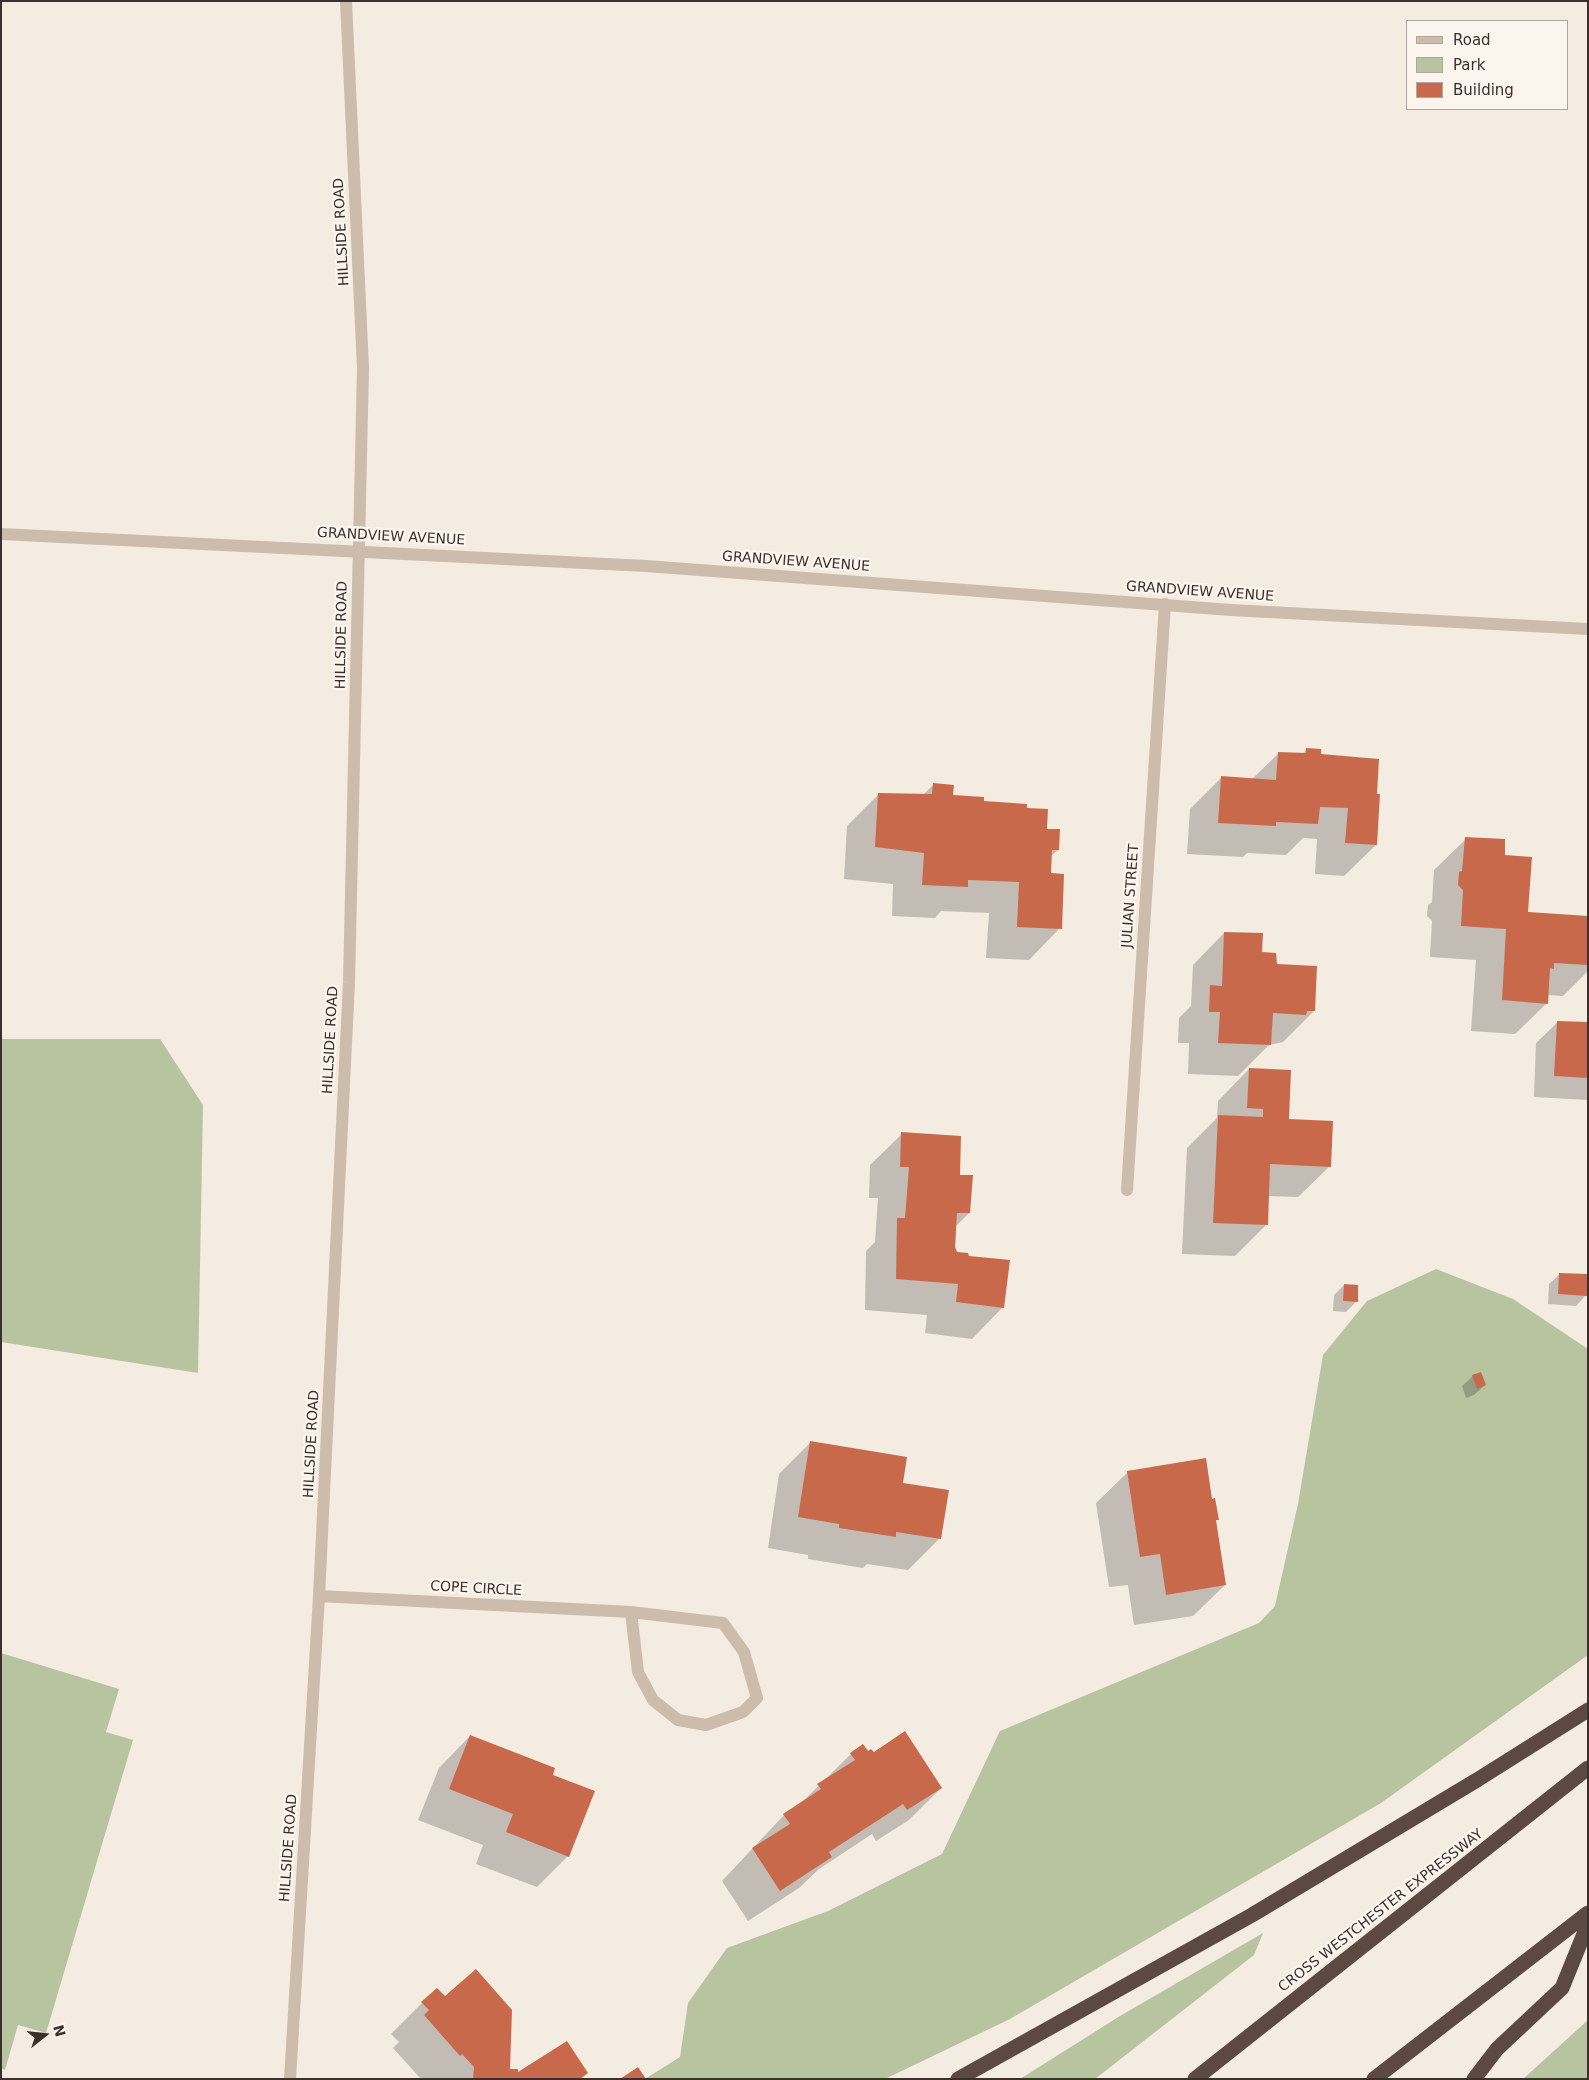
<!DOCTYPE html>
<html>
<head>
<meta charset="utf-8">
<style>
	body { margin:0 }
	#map { position:relative; width:1589px; height:2080px; overflow:hidden; background:#f4ebe1; font-family:"DejaVu Sans",sans-serif }
	canvas { display:block }
	.frame { position:absolute; inset:0; border:2px solid #3b302b; pointer-events:none }
	.legend { position:absolute; left:1406px; top:20px; width:162px; height:90px; box-sizing:border-box; background:#fbf5ee; border:1px solid #aea6a0; margin:0; padding:6px 9px; list-style:none; font-size:15px; color:#3b302b }
	.legend li { display:flex; align-items:center; gap:10px; height:25px }
	.legend b { width:25px; border:1px solid #aea6a0 }
	.north { position:absolute; left:20px; top:2010px; width:50px; height:50px; -webkit-text-stroke:4px #fbf5ee; paint-order:stroke; rotate:74deg; font-size:14px; font-weight:700; line-height:20px; text-align:center; color:#3b302b }
	.north::after { content:''; display:block; margin:auto; width:18px; height:22px; background:#3b302b; clip-path:polygon(50% 0,100% 100%,50% 72%,0 100%) }
</style>
</head>
<body>
<div id="map">
<canvas width="1589" height="2080"></canvas>
<div class="frame"></div>
<ul class="legend">
<li><b style="height:6px;background:#cdbbac"></b>Road</li>
<li><b style="height:14px;background:#b8c4a0"></b>Park</li>
<li><b style="height:14px;background:#c8694b"></b>Building</li>
</ul>
<div class="north">N</div>
</div>
<script>
const ctx = document.querySelector('canvas').getContext('2d');
ctx.lineJoin = 'round';
function fill(path, color) {
  ctx.fillStyle = color;
  ctx.fill(path, 'evenodd');
}
function poly(rows) {
  const path = new Path2D();
  for (const r of rows) {
    path.moveTo(r[0], r[1]);
    for (let i = 2; i < r.length; i += 2) path.lineTo(r[i], r[i + 1]);
  }
  return path;
}
function strokePath(path, color, width, dash) {
  ctx.strokeStyle = color;
  ctx.lineWidth = width;
  ctx.lineCap = dash ? 'butt' : 'round';
  ctx.setLineDash(dash || []);
  ctx.stroke(path);
}
function label(font, color, halo, rows, align = 'center') {
  ctx.font = font + ' "DejaVu Sans",sans-serif';
  ctx.lineWidth = 5;
  ctx.setLineDash([]);
  ctx.textBaseline = 'middle';
  ctx.strokeStyle = halo;
  ctx.fillStyle = color;
  for (const [text, x, y, turn = 0] of rows) {
    ctx.save();
    ctx.translate(x, y);
    ctx.rotate((+turn || 0) * Math.PI / 180);
    ctx.textAlign = isNaN(turn) ? turn : align;
    if (halo) ctx.strokeText(text, 0, 0);
    ctx.fillText(text, 0, 0);
    ctx.restore();
  }
}
const green = poly([
	[1,1039,160,1039,203,1105,198,1373,1,1342],
	[1436,1269,1513,1299,1588,1349,1588,1655,1381,1803,1010,2019,885,2079,645,2079,680,2057,688,2003,727,1948,828,1911,942,1854,1000,1731,1259,1623,1275,1606,1298,1504,1323,1355,1367,1301],
	[1,1653,119,1689,106,1732,133,1740,46,2033,18,2025,5,2070,1,2068],
	[1263,1933,1254,1955,1095,2079,1020,2079,1120,2016],
	[1588,2020,1588,2079,1523,2079]
]);
const shadow = poly([
	[1306,750,1320,755,1376,845,1344,876,1315,874,1317,839,1303,838,1286,855,1247,853,1243,857,1187,854,1190,809,1222,777,1252,779,1279,753,1302,754],
	[933,785,952,796,1026,809,1045,830,1058,850,1050,857,1049,874,1060,928,1029,960,986,958,989,913,941,911,935,918,892,916,893,884,844,879,847,826,878,795,923,795],
	[1466,839,1503,856,1527,913,1588,917,1588,971,1563,996,1547,995,1547,1003,1515,1034,1471,1031,1476,960,1430,957,1432,921,1427,916,1428,905,1432,902,1434,870],
	[1224,933,1260,953,1276,965,1314,1011,1283,1042,1269,1045,1238,1076,1188,1074,1189,1043,1178,1043,1179,1018,1191,1006,1193,965],
	[1558,1022,1588,1023,1588,1100,1534,1097,1536,1043],
	[1249,1069,1288,1120,1330,1166,1298,1197,1268,1196,1267,1224,1235,1256,1182,1254,1187,1148,1217,1118,1218,1101],
	[902,1134,958,1176,969,1213,956,1226,955,1253,1003,1307,972,1339,925,1333,927,1315,865,1310,866,1251,875,1242,878,1198,869,1198,870,1165],
	[1560,1274,1586,1295,1576,1306,1548,1304,1549,1284],
	[1344,1285,1356,1302,1346,1312,1333,1311,1334,1295],
	[1473,1376,1485,1385,1474,1395,1466,1398,1462,1386],
	[811,1442,902,1484,947,1491,939,1539,908,1570,867,1564,863,1568,808,1559,808,1555,768,1548,779,1474],
	[1128,1472,1211,1500,1217,1519,1215,1522,1225,1585,1193,1616,1134,1625,1128,1585,1109,1587,1096,1503],
	[470,1736,552,1776,568,1856,537,1887,476,1864,483,1845,418,1820,439,1768],
	[851,1754,873,1754,941,1788,909,1820,876,1841,872,1834,819,1869,799,1888,748,1921,722,1881,784,1815,798,1806],
	[422,2003,516,2075,586,2073,581,2079,421,2079,393,2048,399,2042,391,2034]
]);
const building = poly([
	[1306,748,1321,749,1321,754,1379,759,1377,794,1380,794,1377,845,1345,843,1348,808,1320,807,1318,824,1276,822,1276,826,1218,823,1221,776,1276,780,1278,752,1306,753],
	[933,783,954,785,953,795,984,797,984,801,1027,804,1027,808,1048,809,1047,829,1060,829,1059,850,1052,850,1051,873,1064,874,1062,929,1017,927,1019,882,968,880,968,887,922,885,924,853,875,847,878,793,932,794],
	[1465,837,1505,839,1505,855,1532,857,1528,912,1588,916,1588,965,1554,963,1554,969,1550,968,1548,1004,1502,1000,1506,929,1461,926,1463,890,1458,885,1459,872,1462,871],
	[1224,932,1263,933,1262,952,1276,953,1277,964,1317,966,1315,1011,1307,1011,1306,1015,1273,1013,1271,1045,1218,1043,1220,1012,1209,1012,1210,985,1222,986],
	[1557,1021,1588,1022,1588,1078,1554,1076],
	[1249,1068,1291,1070,1289,1119,1333,1121,1331,1167,1270,1164,1268,1225,1213,1223,1218,1115,1263,1117,1263,1109,1247,1108],
	[901,1132,961,1136,960,1175,973,1175,970,1213,957,1213,955,1247,957,1252,968,1253,969,1256,1010,1260,1004,1308,956,1302,958,1284,896,1279,897,1218,905,1218,909,1167,900,1167],
	[1559,1273,1588,1274,1587,1296,1558,1294],
	[1344,1284,1358,1285,1358,1302,1343,1301],
	[1481,1372,1486,1385,1477,1389,1472,1375],
	[810,1441,907,1457,903,1483,949,1490,941,1539,896,1532,896,1537,839,1528,839,1524,798,1517],
	[1206,1458,1212,1499,1215,1498,1219,1520,1216,1520,1226,1585,1166,1595,1160,1554,1140,1557,1127,1471],
	[905,1731,942,1788,907,1810,903,1804,829,1852,832,1857,780,1891,752,1848,790,1824,783,1814,821,1789,817,1784,855,1760,850,1753,863,1744,868,1751,871,1749,874,1752],
	[470,1735,555,1768,553,1775,595,1791,569,1857,506,1832,513,1814,449,1789],
	[476,1969,512,2010,510,2069,518,2069,518,2072,567,2041,588,2073,580,2079,473,2079,474,2067,462,2054,460,2056,424,2015,429,2010,421,2002,437,1988,445,1996],
	[638,2067,646,2079,620,2079]
]);
const service = poly([
	[1127,1190,1165,604]
]);
const minor = poly([
	[1,534,646,566,1231,610,1588,629],
	[319,1596,631,1612],
	[631,1612,723,1623,744,1652,757,1698,743,1712,706,1725,678,1720,653,1700,638,1672,631,1612],
	[290,2079,319,1596,349,982,363,368,346,1]
]);
const motorway = poly([
	[958,2079,1252,1915,1477,1780,1588,1710],
	[1195,2079,1588,1768],
	[1374,2079,1588,1913],
	[1474,2079,1497,2049,1562,1988,1588,1924]
]);
const streetNames = [
	["HILLSIDE ROAD",342,232,-93],
	["GRANDVIEW AVENUE",391,537,3],
	["GRANDVIEW AVENUE",796,562,4],
	["GRANDVIEW AVENUE",1200,592,4],
	["HILLSIDE ROAD",342,635,-89],
	["JULIAN STREET",1131,896,-86],
	["HILLSIDE ROAD",331,1040,-87],
	["HILLSIDE ROAD",312,1444,-87],
	["COPE CIRCLE",476,1589,3],
	["HILLSIDE ROAD",289,1848,-86],
	["CROSS WESTCHESTER EXPRESSWAY",1381,1911,-38]
];
fill(green, '#b8c4a0');
fill(shadow, '#0003');
fill(building, '#c8694b');
strokePath(service, '#cdbbac', 12);
strokePath(minor, '#cdbbac', 12);
strokePath(motorway, '#5c4a42', 15);
label('14px', '#3b302b', '#fbf5ee', streetNames);
</script>
</body>
</html>
